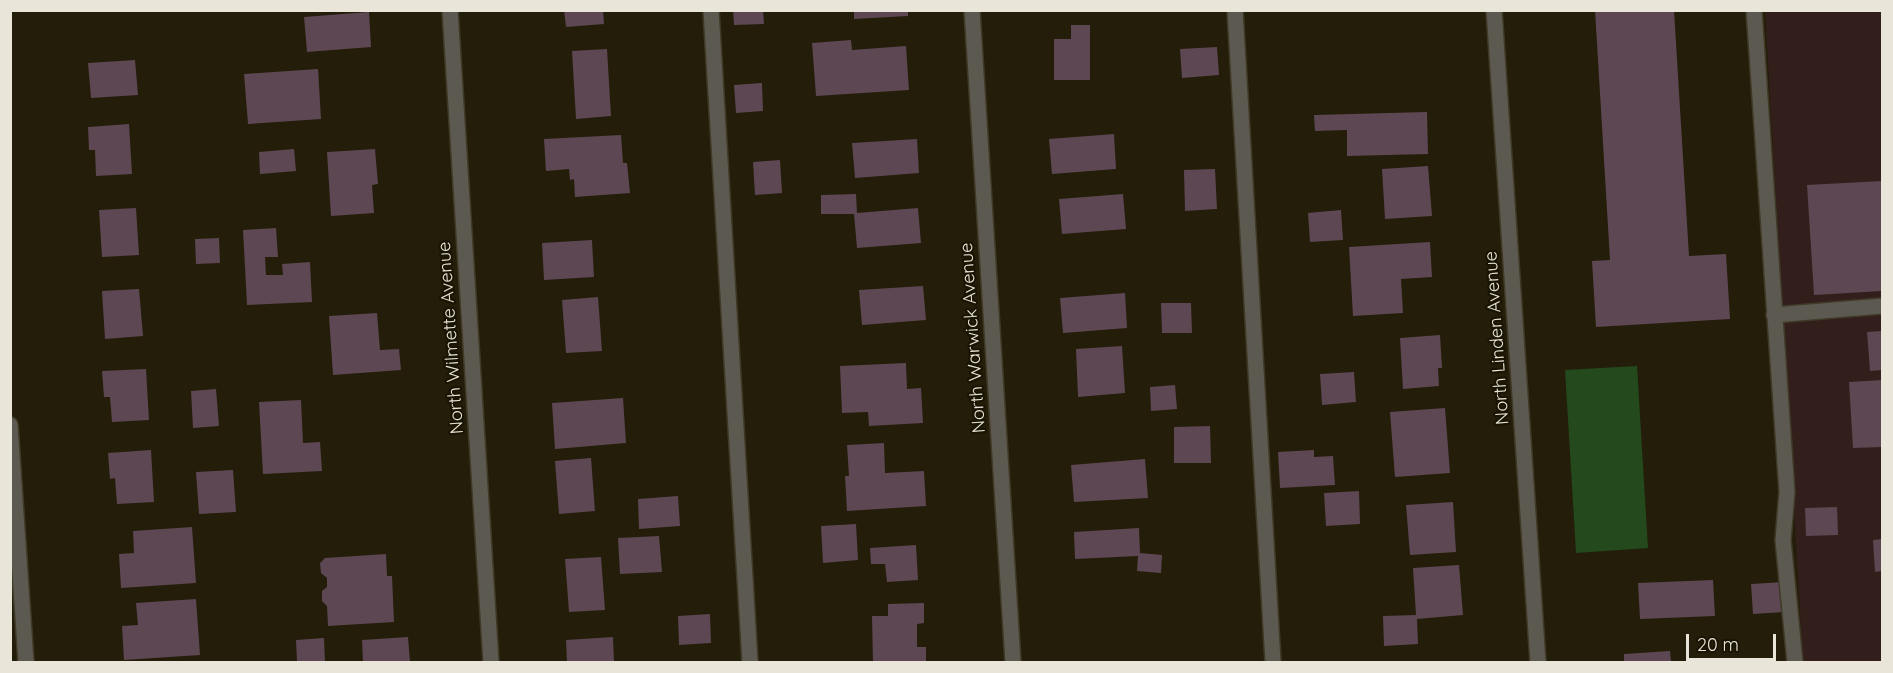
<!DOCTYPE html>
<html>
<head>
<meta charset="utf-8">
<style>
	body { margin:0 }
	#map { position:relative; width:1893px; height:673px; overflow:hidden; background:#231d09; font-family:Quicksand,sans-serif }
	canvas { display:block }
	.frame { position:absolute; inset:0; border:12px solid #e9e5d9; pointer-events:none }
	.scale { position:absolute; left:1686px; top:634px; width:90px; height:27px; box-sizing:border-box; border:3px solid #e9e5d9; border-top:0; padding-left:8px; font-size:18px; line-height:21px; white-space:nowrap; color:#e9e5d9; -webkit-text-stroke:4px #1a1402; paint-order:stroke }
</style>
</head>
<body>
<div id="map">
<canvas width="1893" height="673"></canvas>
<div class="frame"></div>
<div class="scale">20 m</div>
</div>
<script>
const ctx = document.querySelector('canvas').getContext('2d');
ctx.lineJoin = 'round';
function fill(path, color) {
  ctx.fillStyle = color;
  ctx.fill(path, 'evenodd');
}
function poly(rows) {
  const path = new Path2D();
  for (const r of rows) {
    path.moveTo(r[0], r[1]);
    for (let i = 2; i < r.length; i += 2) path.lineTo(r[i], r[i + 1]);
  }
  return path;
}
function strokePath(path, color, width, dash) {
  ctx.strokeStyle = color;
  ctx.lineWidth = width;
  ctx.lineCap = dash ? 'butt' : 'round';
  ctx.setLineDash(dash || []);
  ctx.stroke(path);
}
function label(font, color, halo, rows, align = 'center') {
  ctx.font = font + ' Quicksand,sans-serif';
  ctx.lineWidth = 4.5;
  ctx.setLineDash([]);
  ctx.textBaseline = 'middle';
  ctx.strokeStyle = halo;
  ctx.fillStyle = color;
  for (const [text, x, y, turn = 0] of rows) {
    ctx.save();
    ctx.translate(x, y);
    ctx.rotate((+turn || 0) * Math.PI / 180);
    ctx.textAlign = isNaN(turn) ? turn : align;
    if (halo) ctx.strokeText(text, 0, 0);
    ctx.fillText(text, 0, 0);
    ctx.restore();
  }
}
const commercial = poly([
	[1765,11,1882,11,1882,662,1803,662]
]);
const green = poly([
	[1637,366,1648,548,1576,553,1565,370]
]);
const building = poly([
	[564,10,603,10,604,24,566,27],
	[733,10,763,10,764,24,734,25],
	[854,10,908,10,908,16,854,19],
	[1595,10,1674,10,1689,256,1726,254,1730,319,1596,327,1592,261,1610,260],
	[369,12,371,47,307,52,304,17],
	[1071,25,1090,25,1090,80,1054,80,1054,39,1071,39],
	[851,40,852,50,906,46,909,90,816,96,812,43],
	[1217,47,1219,75,1182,78,1180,49],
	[607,49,611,116,576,119,572,51],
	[135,60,138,95,91,98,88,63],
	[318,69,321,119,248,124,244,74],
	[762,83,763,111,736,113,734,85],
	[1427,112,1428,154,1347,156,1347,130,1315,131,1314,115],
	[129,124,132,174,96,176,95,150,89,150,88,127],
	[1114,134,1116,169,1052,174,1049,139],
	[621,135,623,163,627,163,630,193,575,197,574,179,570,180,569,169,546,171,544,139],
	[917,139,919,173,855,178,852,143],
	[294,149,296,171,260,174,259,152],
	[375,149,378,184,372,185,374,213,331,216,327,152],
	[780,160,782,193,755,195,753,162],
	[1428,166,1432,216,1385,219,1382,169],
	[1215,169,1217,209,1185,211,1184,170],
	[1882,181,1882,291,1814,295,1807,185],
	[856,194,857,213,918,208,921,243,857,248,854,214,821,214,821,195],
	[1123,194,1126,229,1062,234,1059,199],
	[136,208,139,255,102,257,99,210],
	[1341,210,1343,240,1310,242,1308,213],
	[276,228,278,257,265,257,266,275,283,275,282,264,310,262,312,302,247,305,243,230],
	[219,238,220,263,196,264,195,239],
	[592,240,594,277,544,280,542,243],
	[1430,242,1432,277,1401,279,1403,313,1353,316,1349,247],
	[923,286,926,320,862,325,859,290],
	[139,289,143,336,105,339,102,291],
	[1125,293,1127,328,1063,333,1060,298],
	[598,297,602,351,566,353,562,300],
	[1161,303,1191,303,1192,333,1162,333],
	[377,313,380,350,399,349,401,370,333,375,329,316],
	[1882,331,1882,370,1870,371,1867,332],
	[1440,335,1442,368,1438,368,1439,386,1403,389,1400,338],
	[1122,346,1125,393,1078,397,1076,349],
	[906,363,907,389,921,388,923,423,869,426,868,412,842,413,840,366],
	[146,369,149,420,112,422,110,397,104,397,102,371],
	[1354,372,1356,402,1322,405,1320,374],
	[1882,380,1882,447,1853,448,1849,382],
	[1175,385,1177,409,1151,411,1150,387],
	[216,389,219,426,193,428,191,391],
	[623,398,626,443,555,449,552,403],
	[301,400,303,443,320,442,322,471,263,474,259,402],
	[1445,408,1450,473,1395,477,1390,412],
	[1210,426,1211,463,1174,463,1174,427],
	[884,443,885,473,924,471,926,506,847,511,845,476,849,476,847,445],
	[151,450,154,502,117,504,115,478,110,479,108,453],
	[1314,450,1314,457,1333,456,1335,485,1280,488,1278,452],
	[591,458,595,511,559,514,555,461],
	[1145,459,1148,498,1074,502,1071,465],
	[233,470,236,512,199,514,196,472],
	[1359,491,1360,524,1326,526,1324,493],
	[678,496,680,526,639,529,638,499],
	[1453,502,1456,552,1410,555,1406,505],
	[1837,507,1838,535,1806,536,1805,508],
	[856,524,858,560,823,563,821,526],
	[192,527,196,583,121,588,119,554,134,553,133,531],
	[1139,528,1140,553,1162,555,1161,573,1137,571,1138,556,1075,559,1074,532],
	[659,536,662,572,620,574,618,538],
	[1882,539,1882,571,1875,572,1873,540],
	[916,545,918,580,887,582,885,564,871,564,870,548],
	[386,554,387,576,392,576,394,622,328,626,327,606,322,601,322,591,327,587,327,578,321,573,320,563,325,558],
	[601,557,605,610,569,612,565,559],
	[1459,565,1463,615,1417,619,1418,644,1384,646,1383,616,1416,615,1413,568],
	[1713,580,1715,616,1640,619,1638,583],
	[1783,582,1785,612,1753,614,1751,584],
	[196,599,200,655,124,660,122,626,138,625,136,603],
	[924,603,924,623,917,624,917,647,926,647,926,662,873,662,872,616,888,616,888,604],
	[710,614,711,643,679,645,678,616],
	[408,637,410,662,363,662,362,640],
	[613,637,614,662,567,662,566,640],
	[324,638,325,662,297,662,296,640],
	[1670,651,1671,662,1624,662,1624,654]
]);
const minor = poly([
	[450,10,491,662],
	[711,10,750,662],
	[972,10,1013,662],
	[1235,10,1273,662],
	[1494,10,1538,662],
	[1754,10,1787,492,1783,540,1795,662],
	[1774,315,1882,306],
	[10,425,26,662]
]);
const streetNames = [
	["North Wilmette Avenue",451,338,-94],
	["North Warwick Avenue",973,338,-94],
	["North Linden Avenue",1497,338,-94]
];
fill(commercial, '#321f1b');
fill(green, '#23491d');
fill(building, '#5d4753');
strokePath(minor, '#3f3926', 18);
strokePath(minor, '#5c5950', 15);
label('18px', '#e9e5d9', '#1a1402', streetNames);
</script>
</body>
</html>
